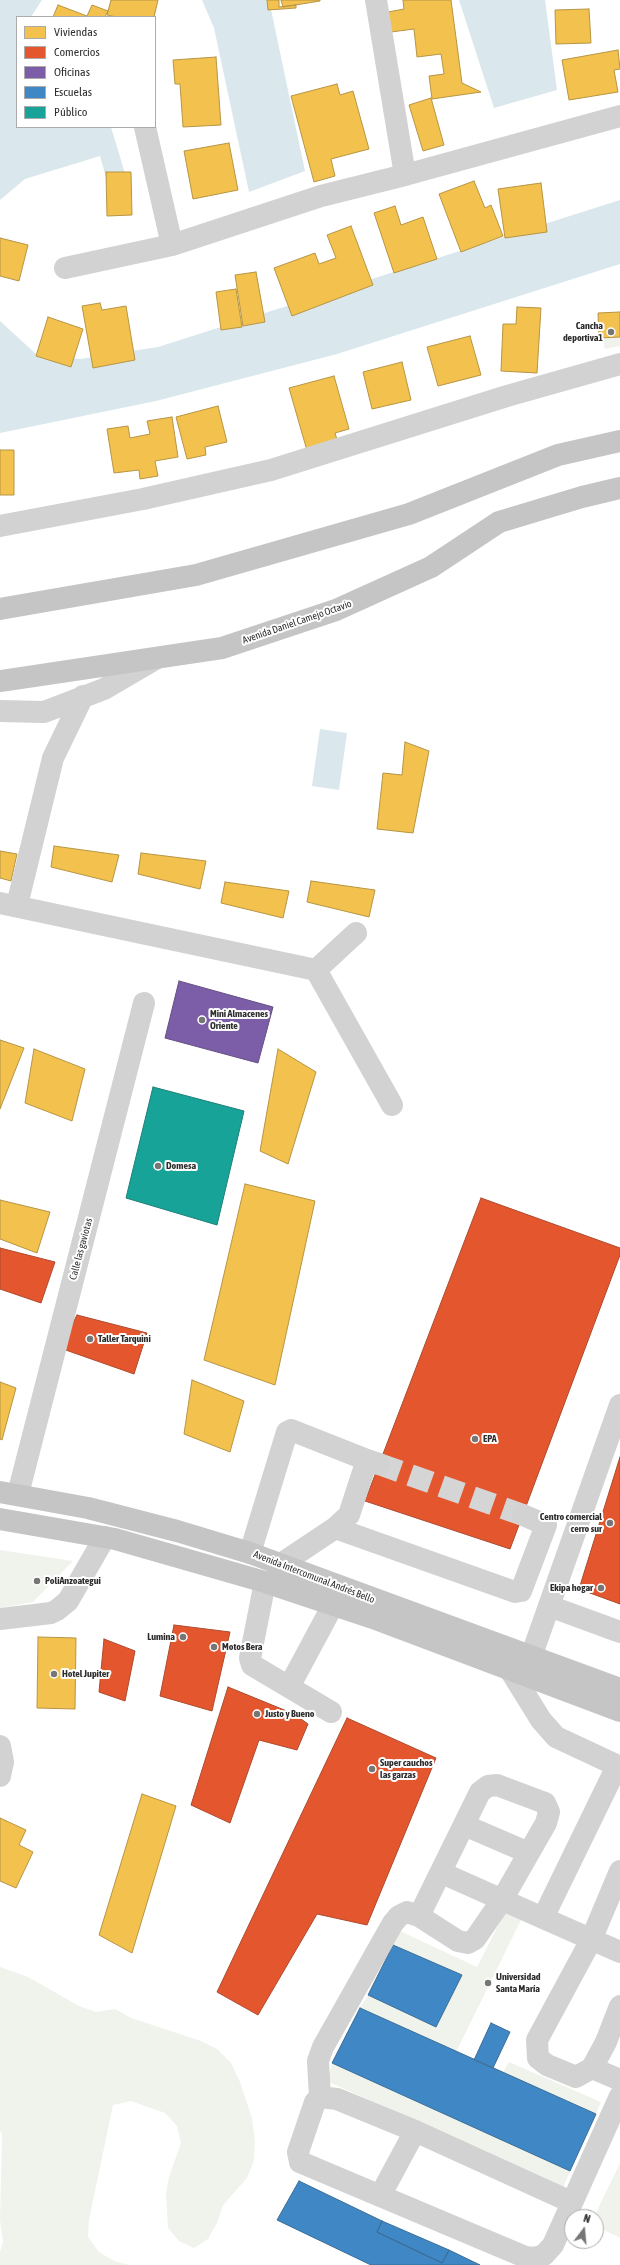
<!DOCTYPE html>
<html>
<head>
<meta charset="utf-8">
<style>
	body { margin:0 }
	#map { position:relative; width:620px; height:2265px; overflow:hidden; background:#fff; font-family:"Asap Condensed",sans-serif }
	canvas { display:block }
	.legend { position:absolute; left:16px; top:16px; width:140px; height:112px; box-sizing:border-box; background:#fff; border:1px solid #ababab; margin:0; padding:5px 7px; list-style:none; font-size:12px; color:#2d2d2d }
	.legend li { display:flex; align-items:center; gap:8px; height:20px }
	.legend b { width:20px; border:1px solid #ababab }
	.north { position:absolute; left:564px; top:2209px; width:40px; height:40px; box-sizing:border-box; background:#fff; border:1px solid #ababab; border-radius:50%; rotate:16deg; font-size:11px; font-weight:700; line-height:16px; text-align:center; color:#2d2d2d }
	.north::after { content:''; display:block; margin:auto; width:14px; height:18px; background:#767676; clip-path:polygon(50% 0,100% 100%,50% 72%,0 100%) }
</style>
</head>
<body>
<div id="map">
<canvas width="620" height="2265"></canvas>
<ul class="legend">
<li><b style="height:11px;background:#f2c14e"></b>Viviendas</li>
<li><b style="height:11px;background:#e4572e"></b>Comercios</li>
<li><b style="height:11px;background:#7b5ea7"></b>Oficinas</li>
<li><b style="height:11px;background:#3f88c5"></b>Escuelas</li>
<li><b style="height:11px;background:#17a398"></b>Público</li>
</ul>
<div class="north">N</div>
</div>
<script>
const ctx = document.querySelector('canvas').getContext('2d');
ctx.lineJoin = 'round';
function fill(path, color) {
  ctx.fillStyle = color;
  ctx.fill(path, 'evenodd');
}
function poly(rows) {
  const path = new Path2D();
  for (const r of rows) {
    path.moveTo(r[0], r[1]);
    for (let i = 2; i < r.length; i += 2) path.lineTo(r[i], r[i + 1]);
  }
  return path;
}
function strokePath(path, color, width, dash) {
  ctx.strokeStyle = color;
  ctx.lineWidth = width;
  ctx.lineCap = dash ? 'butt' : 'round';
  ctx.setLineDash(dash || []);
  ctx.stroke(path);
}
function label(font, color, halo, rows, align = 'center') {
  ctx.font = font + ' "Asap Condensed",sans-serif';
  ctx.lineWidth = 4;
  ctx.setLineDash([]);
  ctx.textBaseline = 'middle';
  ctx.strokeStyle = halo;
  ctx.fillStyle = color;
  for (const [text, x, y, turn = 0] of rows) {
    ctx.save();
    ctx.translate(x, y);
    ctx.rotate((+turn || 0) * Math.PI / 180);
    ctx.textAlign = isNaN(turn) ? turn : align;
    if (halo) ctx.strokeText(text, 0, 0);
    ctx.fillText(text, 0, 0);
    ctx.restore();
  }
}
const green = poly([
	[620,313,620,346,605,349,598,317],
	[0,1550,73,1561,33,1602,0,1608],
	[505,1912,521,1920,456,2052,360,2008,368,1995,436,2026,462,1975,393,1945,400,1931,477,1967],
	[0,1967,28,1977,79,2006,96,2012,115,2009,131,2018,201,2041,217,2049,231,2063,240,2082,252,2118,255,2141,254,2160,247,2178,223,2205,217,2223,208,2239,194,2248,179,2241,168,2228,166,2194,169,2177,181,2143,177,2126,165,2113,131,2101,113,2105,89,2220,88,2237,99,2252,114,2261,129,2265,0,2265,0,2252,3,2242,0,2220,2,2135,0,2130],
	[509,2062,601,2102,596,2114,503,2072],
	[332,2063,570,2171,563,2188,327,2081],
	[620,2163,620,2238,596,2226,596,2217,594,2217]
]);
const water = poly([
	[0,0,42,0,31,17,17,17,17,127,111,127,130,190,111,195,100,156,25,179,0,200],
	[202,0,269,0,305,171,249,192,214,28],
	[459,0,545,0,557,90,494,108],
	[620,200,620,264,337,354,156,401,0,433,0,321,36,354,80,359,158,347],
	[320,729,347,733,339,790,312,786]
]);
const homes = poly([
	[111,0,158,0,154,17,116,17,107,15,111,0],
	[267,0,279,0,279,7,296,5,296,8,268,10,267,0],
	[281,0,320,0,320,1,283,7,281,0],
	[403,0,451,0,462,83,481,92,432,99,429,76,444,74,441,54,417,57,414,29,391,32,388,12,404,9,403,0],
	[58,5,87,16,92,5,108,11,105,17,53,17,58,5],
	[589,9,591,43,556,44,555,10,589,9],
	[618,50,620,69,614,70,618,92,569,100,562,60,618,50],
	[216,57,221,125,183,127,180,84,175,84,173,60,216,57],
	[337,84,340,95,353,91,369,149,331,159,335,176,314,182,291,96,337,84],
	[431,98,444,145,423,151,409,105,431,98],
	[229,143,238,190,193,199,184,151,229,143],
	[106,172,131,172,132,215,107,216,106,172],
	[474,181,485,208,491,205,503,236,461,252,439,194,474,181],
	[541,183,547,232,505,238,498,189,541,183],
	[395,206,401,225,423,217,437,259,394,273,374,213,395,206],
	[351,226,373,285,292,316,274,268,315,253,319,264,336,258,327,235,351,226],
	[0,238,28,245,19,281,0,276,0,238],
	[256,272,265,322,243,326,235,275,256,272],
	[236,289,242,327,221,330,216,292,236,289],
	[100,303,102,310,126,306,135,360,93,368,82,306,100,303],
	[517,307,541,308,537,373,501,371,503,324,516,324,517,307],
	[620,312,620,337,599,338,598,313,620,312],
	[48,317,83,329,71,367,36,356,48,317],
	[470,336,481,375,438,386,427,347,470,336],
	[402,362,411,400,372,409,363,372,402,362],
	[334,376,349,429,335,433,339,446,308,454,289,388,334,376],
	[218,406,227,442,205,447,206,455,187,459,176,417,218,406],
	[172,417,178,457,155,461,158,476,140,479,139,470,114,473,107,429,128,426,130,438,150,434,147,421,172,417],
	[0,450,14,450,14,495,0,495,0,450],
	[405,742,429,751,413,833,377,829,383,773,402,775,405,742],
	[54,846,119,855,112,882,51,867,54,846],
	[0,851,17,854,11,881,0,878,0,851],
	[141,853,206,861,200,889,138,874,141,853],
	[311,881,375,890,369,917,307,902,311,881],
	[225,882,289,891,283,918,221,903,225,882],
	[0,1040,24,1048,0,1109,0,1040],
	[34,1049,85,1069,72,1121,25,1103,34,1049],
	[278,1049,316,1072,288,1164,260,1151,278,1049],
	[245,1184,315,1201,275,1385,204,1360,245,1184],
	[0,1200,50,1212,37,1253,0,1239,0,1200],
	[192,1380,244,1401,230,1452,184,1434,192,1380],
	[0,1382,16,1388,2,1440,0,1439,0,1382],
	[38,1637,76,1638,75,1709,37,1708,38,1637],
	[142,1794,176,1806,132,1953,99,1935,142,1794],
	[0,1818,26,1830,19,1845,33,1852,16,1888,0,1881,0,1818]
]);
const shops = poly([
	[481,1198,620,1248,620,1255,510,1549,365,1501,481,1198],
	[0,1248,55,1262,41,1303,0,1289,0,1248],
	[77,1315,147,1333,134,1374,60,1348,77,1315],
	[620,1457,620,1604,579,1589,620,1457],
	[174,1625,230,1632,212,1711,160,1696,174,1625],
	[104,1639,135,1651,125,1701,99,1692,104,1639],
	[228,1687,294,1714,308,1724,297,1750,259,1740,230,1823,191,1805,228,1687],
	[347,1718,436,1758,367,1925,317,1914,258,2015,217,1992,347,1718]
]);
const offices = poly([
	[179,981,273,1007,258,1063,165,1038,179,981]
]);
const schools = poly([
	[393,1945,462,1975,436,2027,368,1995,393,1945],
	[360,2008,596,2114,570,2171,332,2063,360,2008],
	[491,2023,510,2032,493,2068,474,2060,491,2023],
	[299,2181,382,2221,377,2232,442,2263,449,2250,480,2265,371,2265,277,2220,299,2181],
	[382,2221,449,2250,442,2263,377,2232,382,2221]
]);
const public = poly([
	[153,1087,244,1111,217,1225,126,1198,153,1087]
]);
const minorTunnel = poly([
	[379,1464,523,1515]
]);
const minor = poly([
	[376,0,405,175],
	[145,127,172,245],
	[65,268,172,245,321,196,405,175,620,116],
	[0,526,143,499,271,470,507,396,620,364],
	[0,711,44,712,104,689,157,658],
	[0,903,316,970,392,1105],
	[17,905,53,758,83,696],
	[316,970,356,933],
	[379,1464,367,1460,349,1515,335,1528,515,1592,521,1591,546,1525,523,1515],
	[18,1494,144,1003],
	[250,1553,287,1432,291,1430,367,1460],
	[281,1564,335,1528],
	[265,1582,250,1658,252,1665,289,1687,333,1605],
	[549,1606,620,1632],
	[0,1619,51,1613,57,1610,68,1601,105,1537],
	[531,1657,620,1405],
	[510,1670,541,1720,556,1737,620,1767],
	[289,1687,331,1712],
	[0,1746,3,1762,0,1776],
	[617,1766,543,1918,620,1952],
	[497,1785,545,1803,549,1812,546,1823,502,1900,475,1939,468,1943,458,1941,419,1916,480,1792,488,1786,497,1785],
	[464,1825,529,1853],
	[620,1871,591,1940,537,2040,538,2058,547,2065,576,2077,592,2068,606,2042,620,2006],
	[442,1873,543,1918],
	[592,2068,620,2080],
	[320,2097,318,2061,323,2047,393,1923,399,1916,407,1912,419,1916],
	[380,2196,415,2131],
	[571,2202,415,2131,337,2099,320,2097,315,2102,298,2152,300,2162,525,2257,535,2258,544,2255,553,2245,620,2096]
]);
const major = poly([
	[0,609,196,575,409,514,558,455,620,441],
	[0,681,222,648,336,610,431,567,499,522,582,497,620,488],
	[0,1492,88,1508,177,1531,250,1553,620,1689],
	[0,1519,115,1539,265,1582,373,1618,620,1711]
]);
const markers = [
	[611,332,4,"#767676"],
	[202,1020,4,"#767676"],
	[158,1166,4,"#767676"],
	[90,1339,4,"#767676"],
	[475,1439,4,"#767676"],
	[610,1523,4,"#767676"],
	[37,1581,4,"#767676"],
	[601,1588,4,"#767676"],
	[183,1637,4,"#767676"],
	[214,1647,4,"#767676"],
	[54,1674,4,"#767676"],
	[257,1714,4,"#767676"],
	[372,1769,4,"#767676"],
	[488,1983,4,"#767676"]
];
const poiNames = [
	["Cancha",603,326,"right"],
	["deportiva1",603,338,"right"],
	["Mini Almacenes",210,1014],
	["Oriente",210,1026],
	["Domesa",166,1166],
	["Taller Tarquini",98,1339],
	["EPA",483,1439],
	["Centro comercial",602,1517,"right"],
	["cerro sur",602,1529,"right"],
	["PoliAnzoategui",45,1581],
	["Ekipa hogar",593,1588,"right"],
	["Lumina",175,1637,"right"],
	["Motos Bera",222,1647],
	["Hotel Jupiter",62,1674],
	["Justo y Bueno",265,1714],
	["Super cauchos",380,1763],
	["las garzas",380,1775],
	["Universidad",496,1977],
	["Santa María",496,1989]
];
const streetNames = [
	["Avenida Daniel Camejo Octavio",297,622,-19],
	["Calle las gaviotas",81,1249,-75],
	["Avenida Intercomunal Andrés Bello",314,1577,21]
];
fill(green, '#f0f3ec');
fill(water, '#dae8ee');
fill(homes, '#f2c14e');
strokePath(homes, '#b79544', 1);
fill(shops, '#e4572e');
strokePath(shops, '#ad4a2e', 1);
fill(offices, '#7b5ea7');
strokePath(offices, '#644f82', 1);
fill(schools, '#3f88c5');
strokePath(schools, '#3a6d97', 1);
fill(public, '#17a398');
strokePath(public, '#1e8078', 1);
strokePath(minorTunnel, '#d5d5d5', 22, [22, 11]);
strokePath(minor, '#d2d2d2', 22);
strokePath(major, '#c5c5c5', 22);
for (const [x, y, r, color] of markers) {
  const dot = new Path2D();
  dot.arc(x, y, r, 0, 2 * Math.PI);
  ctx.fillStyle = color;
  ctx.fill(dot);
  strokePath(dot, '#fff', 1.5);
}
label('bold 10px', '#2d2d2d', '#fff', poiNames, 'left');
label('10px', '#2d2d2d', '#fff', streetNames);
</script>
</body>
</html>
